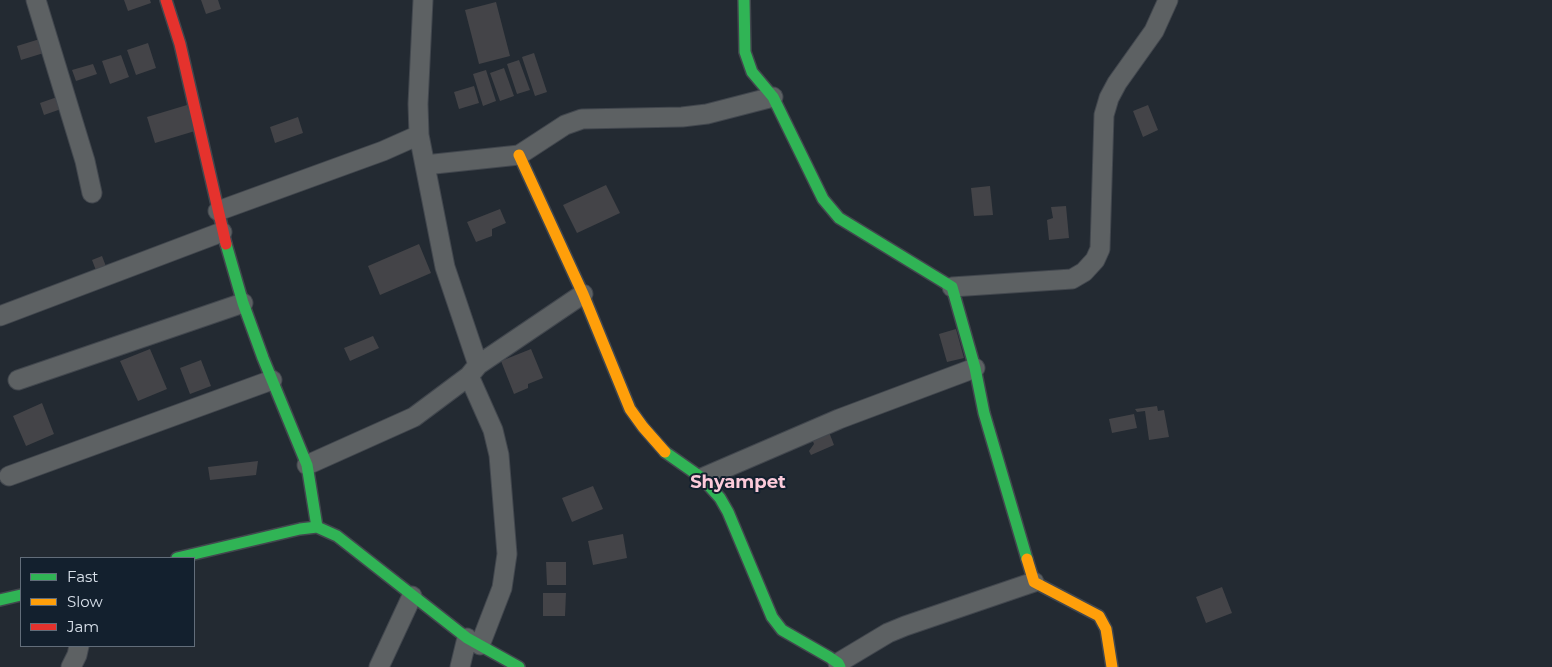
<!DOCTYPE html>
<html>
<head>
<meta charset="utf-8">
<style>
	body { margin:0 }
	#map { position:relative; width:1552px; height:667px; overflow:hidden; background:#232a32; font-family:Montserrat,sans-serif }
	canvas { display:block }
	.legend { position:absolute; left:20px; top:557px; width:175px; height:90px; box-sizing:border-box; background:#13202e; border:1px solid #626d7a; margin:0; padding:6px 9px; list-style:none; font-size:15px; color:#d9e1eb }
	.legend li { display:flex; align-items:center; gap:10px; height:25px }
	.legend b { width:25px; border:1px solid #626d7a }
</style>
</head>
<body>
<div id="map">
<canvas width="1552" height="667"></canvas>
<ul class="legend">
<li><b style="height:6px;background:#30b455"></b>Fast</li>
<li><b style="height:6px;background:#ff9f0a"></b>Slow</li>
<li><b style="height:6px;background:#e5322d"></b>Jam</li>
</ul>
</div>
<script>
const ctx = document.querySelector('canvas').getContext('2d');
ctx.lineJoin = 'round';
function fill(path, color) {
  ctx.fillStyle = color;
  ctx.fill(path, 'evenodd');
}
function poly(rows) {
  const path = new Path2D();
  for (const r of rows) {
    path.moveTo(r[0], r[1]);
    for (let i = 2; i < r.length; i += 2) path.lineTo(r[i], r[i + 1]);
  }
  return path;
}
function strokePath(path, color, width, dash) {
  ctx.strokeStyle = color;
  ctx.lineWidth = width;
  ctx.lineCap = dash ? 'butt' : 'round';
  ctx.setLineDash(dash || []);
  ctx.stroke(path);
}
function label(font, color, halo, rows, align = 'center') {
  ctx.font = font + ' Montserrat,sans-serif';
  ctx.lineWidth = 4;
  ctx.setLineDash([]);
  ctx.textBaseline = 'middle';
  ctx.strokeStyle = halo;
  ctx.fillStyle = color;
  for (const [text, x, y, turn = 0] of rows) {
    ctx.save();
    ctx.translate(x, y);
    ctx.rotate((+turn || 0) * Math.PI / 180);
    ctx.textAlign = isNaN(turn) ? turn : align;
    if (halo) ctx.strokeText(text, 0, 0);
    ctx.fillText(text, 0, 0);
    ctx.restore();
  }
}
const building = poly([
	[124,0,150,0,151,3,128,11],
	[201,0,218,0,221,9,206,14],
	[496,2,510,56,479,64,465,10],
	[43,38,47,52,21,60,17,46],
	[148,43,156,68,136,75,127,50],
	[534,53,547,92,535,96,522,57],
	[121,55,129,77,110,84,102,61],
	[519,60,530,90,517,94,507,64],
	[93,64,97,74,76,81,72,70],
	[504,68,514,96,500,101,490,73],
	[486,70,496,101,483,106,473,74],
	[474,86,479,103,459,109,454,92],
	[60,96,64,108,44,115,40,103],
	[187,105,195,131,155,143,147,117],
	[1148,105,1158,130,1143,137,1133,111],
	[298,117,303,133,275,143,270,127],
	[606,185,620,213,577,233,563,205],
	[990,186,993,215,974,216,971,188],
	[1066,206,1069,238,1049,240,1047,220,1053,218,1051,207],
	[500,209,506,223,492,229,492,236,476,242,467,222],
	[419,244,431,273,380,295,368,266],
	[102,256,107,269,97,273,92,260],
	[956,329,964,358,947,362,939,334],
	[373,336,379,348,350,361,344,348],
	[150,349,167,389,138,401,120,361],
	[531,349,543,378,528,384,528,388,514,394,501,361],
	[201,360,211,386,190,394,180,368],
	[42,403,54,434,26,446,13,416],
	[1157,406,1158,411,1164,410,1169,437,1149,440,1145,411,1137,412,1135,409],
	[1134,414,1137,428,1112,433,1109,419],
	[829,432,834,445,811,455,809,451,814,444,812,439],
	[258,461,256,475,210,480,208,467],
	[593,486,603,509,572,522,562,498],
	[623,534,627,558,593,565,588,541],
	[546,562,566,562,566,585,547,585],
	[1222,587,1232,613,1206,623,1196,597],
	[543,593,566,593,565,616,543,616]
]);
const street = poly([
	[36,0,85,161,92,193],
	[423,0,418,104,419,135,445,267,478,365],
	[425,165,519,155,565,125,582,119,682,117,707,114,773,97],
	[218,211,383,151,419,135],
	[952,287,1072,279,1084,272,1095,260,1100,249,1104,115,1109,98,1117,83,1154,31,1168,0],
	[0,316,222,232],
	[469,376,493,430,499,455,507,554,502,588,480,645],
	[18,380,243,303],
	[307,465,414,417,469,376,478,365,583,294],
	[9,476,272,380],
	[702,478,839,419,975,368],
	[838,663,888,633,905,626,1034,582],
	[71,667,77,655,79,646],
	[379,667,412,596],
	[460,667,467,638]
]);
const fast = poly([
	[744,0,745,52,752,72,773,97,823,199,839,218,952,287,975,368,984,413,1027,559],
	[226,244,243,303,263,358,307,465,317,527],
	[665,452,702,478,720,498,728,512,772,617,782,630,829,657,838,663,840,667],
	[177,558,300,529,317,527,337,536,467,638,519,667],
	[0,600,21,595]
]);
const slow = poly([
	[519,155,583,294,630,409,643,427,665,452],
	[1027,559,1034,582,1099,616,1106,629,1112,667]
]);
const jam = poly([
	[166,0,180,44,226,244]
]);
const quarterNames = [
	["Shyampet",738,483]
];
fill(building, '#444448');
strokePath(street, '#42474e', 21);
strokePath(fast, '#42474e', 14);
strokePath(slow, '#42474e', 14);
strokePath(jam, '#42474e', 14);
strokePath(street, '#5d6163', 19);
strokePath(fast, '#30b455', 11);
strokePath(slow, '#ff9f0a', 11);
strokePath(jam, '#e5322d', 11);
label('bold 18px', '#fbcada', '#13202e', quarterNames);
</script>
</body>
</html>
